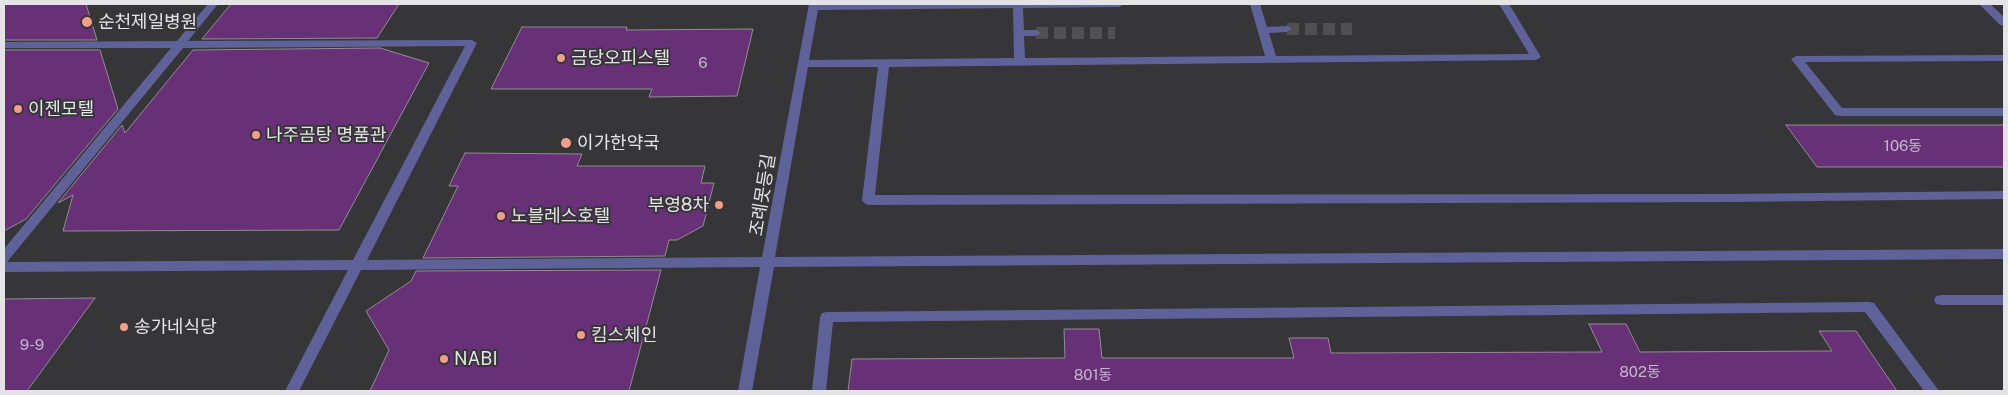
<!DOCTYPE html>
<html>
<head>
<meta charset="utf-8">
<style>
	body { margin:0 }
	#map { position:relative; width:2008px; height:395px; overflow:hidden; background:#363538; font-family:"Public Sans",sans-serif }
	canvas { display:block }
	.frame { position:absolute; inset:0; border:5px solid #e4e4e6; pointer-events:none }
</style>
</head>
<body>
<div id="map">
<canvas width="2008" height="395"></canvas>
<div class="frame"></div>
</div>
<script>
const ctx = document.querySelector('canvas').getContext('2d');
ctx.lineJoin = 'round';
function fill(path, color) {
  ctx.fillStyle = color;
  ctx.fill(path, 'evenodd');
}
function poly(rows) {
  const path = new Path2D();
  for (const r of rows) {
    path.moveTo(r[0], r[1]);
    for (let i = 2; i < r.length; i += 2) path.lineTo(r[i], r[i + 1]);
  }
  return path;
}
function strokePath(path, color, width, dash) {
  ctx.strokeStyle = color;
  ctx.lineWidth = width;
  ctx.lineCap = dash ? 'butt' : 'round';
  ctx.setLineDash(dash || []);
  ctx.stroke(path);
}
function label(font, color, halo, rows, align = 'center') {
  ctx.font = font + ' "Public Sans","Noto Sans KR",sans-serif';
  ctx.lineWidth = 4;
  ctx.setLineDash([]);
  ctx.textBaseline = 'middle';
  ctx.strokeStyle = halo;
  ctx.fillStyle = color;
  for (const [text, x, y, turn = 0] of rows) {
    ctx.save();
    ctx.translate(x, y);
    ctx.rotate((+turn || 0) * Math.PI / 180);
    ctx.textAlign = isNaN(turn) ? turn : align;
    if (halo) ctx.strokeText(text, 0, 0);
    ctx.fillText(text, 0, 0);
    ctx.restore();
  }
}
const building = poly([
	[4,4,86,4,97,40,4,40,4,4],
	[231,4,399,4,377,38,202,39,231,4],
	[522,27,627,27,626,30,753,29,737,96,649,97,652,89,491,89,522,27],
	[380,48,429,63,339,230,63,231,73,195,58,203,122,125,125,133,193,50,380,48],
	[4,50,100,50,118,109,26,219,4,231,4,50],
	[1786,125,2004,125,2004,167,1817,167,1786,125],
	[465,153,582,154,577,166,705,166,701,183,714,183,703,226,677,240,669,240,665,256,423,258,458,186,449,186,465,153],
	[661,270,629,391,370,391,389,350,366,311,411,281,416,271,661,270],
	[95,298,27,391,4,391,4,299,95,298],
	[1589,324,1626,324,1640,352,1832,351,1819,331,1856,331,1897,391,848,391,852,359,1065,358,1064,329,1099,329,1102,358,1294,358,1289,338,1328,338,1331,353,1602,352,1589,324]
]);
const minorTunnel = poly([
	[1287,29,1352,29],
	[1036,33,1115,33]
]);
const minor = poly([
	[208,4,218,4,188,41,472,40,477,43,367,260,762,257,809,4,1124,4,1119,7,1023,8,1024,30,1036,30,1041,33,1036,36,1024,36,1025,58,1265,56,1250,4,1260,4,1267,27,1287,26,1292,29,1287,32,1269,33,1276,56,1529,54,1499,4,1509,4,1541,57,1536,60,889,67,875,195,1726,194,2004,191,2004,199,1726,202,868,205,864,203,862,200,878,67,808,67,775,257,2004,249,2004,259,774,267,752,391,738,391,760,267,361,270,299,391,285,391,348,270,4,272,4,249,171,48,4,48,4,42,177,41,208,4],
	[1013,8,1014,58,809,60,818,10,1013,8],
	[465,46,353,260,7,262,183,48,465,46],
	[1979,4,1990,4,2004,17,2004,26,2000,25,1979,4],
	[2004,55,2004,61,1805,62,1842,108,2004,108,2004,116,1839,116,1835,115,1791,59,1796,56,2004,55],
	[1941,295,2004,295,2004,305,1941,305,1936,304,1934,300,1936,296,1941,295],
	[1869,302,1874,303,1939,391,1924,391,1865,312,833,322,826,391,812,391,820,317,822,313,827,312,1869,302]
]);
const markers = [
	[87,22,6,"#f49e89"],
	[561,58,5,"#f49e89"],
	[18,109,5,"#f49e89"],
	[256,135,5,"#f49e89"],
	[566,143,6,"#f49e89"],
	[719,205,5,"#f49e89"],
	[501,216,5,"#f49e89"],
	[124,327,5,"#f49e89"],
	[581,335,5,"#f49e89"],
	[444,359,5,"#f49e89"]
];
const numberNames = [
	["6",703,63],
	["106동",1903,146],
	["9-9",32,345],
	["802동",1640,372],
	["801동",1093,375]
];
const poiNames = [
	["순천제일병원",98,22],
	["금당오피스텔",571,58],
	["이젠모텔",28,109],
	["나주곰탕 명품관",266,135],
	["이가한약국",577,143],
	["부영8차",709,205,"right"],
	["노블레스호텔",511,216],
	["송가네식당",134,327],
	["킴스체인",591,335],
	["NABI",454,359]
];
const streetNames = [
	["조례못등길",763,195,-81]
];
fill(building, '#673077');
strokePath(building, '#918f92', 1);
strokePath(minorTunnel, '#504f52', 12, [12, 6]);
fill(minor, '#5e6298');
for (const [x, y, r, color] of markers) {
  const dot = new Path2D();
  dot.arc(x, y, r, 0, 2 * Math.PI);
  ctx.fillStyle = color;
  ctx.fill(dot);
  strokePath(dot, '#363538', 2);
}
label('15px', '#c5b7ca', null, numberNames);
label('18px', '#e4e4e6', '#363538', poiNames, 'left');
label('18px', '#e4e4e6', '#363538', streetNames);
</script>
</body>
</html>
